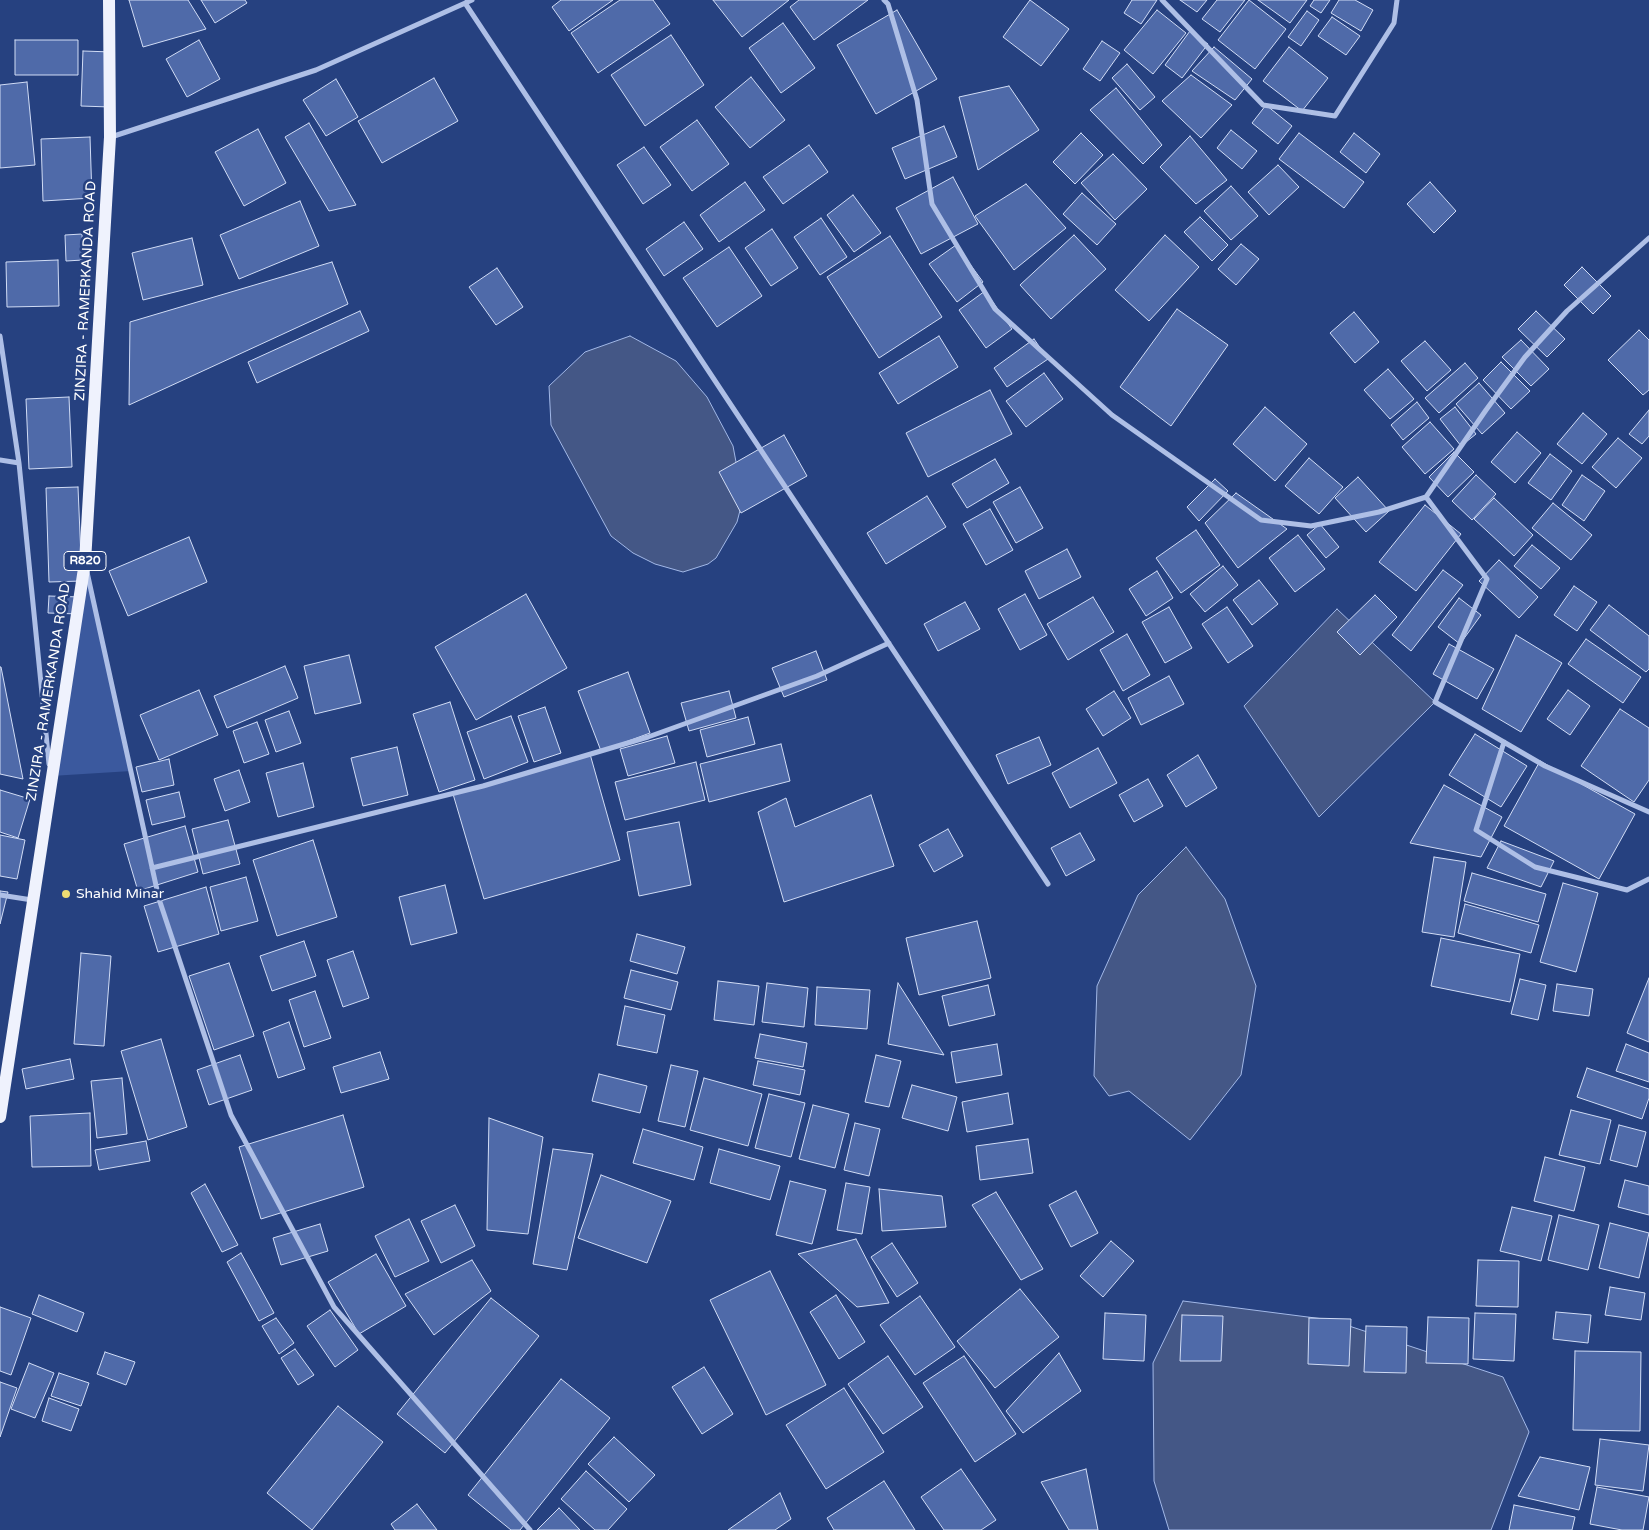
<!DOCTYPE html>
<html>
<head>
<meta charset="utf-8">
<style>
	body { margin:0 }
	canvas { display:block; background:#264180 }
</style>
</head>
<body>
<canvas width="1649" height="1530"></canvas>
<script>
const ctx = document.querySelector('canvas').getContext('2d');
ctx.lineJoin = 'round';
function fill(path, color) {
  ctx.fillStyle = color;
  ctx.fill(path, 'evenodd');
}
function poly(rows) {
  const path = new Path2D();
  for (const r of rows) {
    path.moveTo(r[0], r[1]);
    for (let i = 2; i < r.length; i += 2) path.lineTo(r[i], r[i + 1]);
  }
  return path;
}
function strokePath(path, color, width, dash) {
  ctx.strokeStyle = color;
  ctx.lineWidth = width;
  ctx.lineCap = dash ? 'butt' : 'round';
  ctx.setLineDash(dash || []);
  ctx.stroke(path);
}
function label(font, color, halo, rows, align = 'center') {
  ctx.font = font + ' "Varela Round",sans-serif';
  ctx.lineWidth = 5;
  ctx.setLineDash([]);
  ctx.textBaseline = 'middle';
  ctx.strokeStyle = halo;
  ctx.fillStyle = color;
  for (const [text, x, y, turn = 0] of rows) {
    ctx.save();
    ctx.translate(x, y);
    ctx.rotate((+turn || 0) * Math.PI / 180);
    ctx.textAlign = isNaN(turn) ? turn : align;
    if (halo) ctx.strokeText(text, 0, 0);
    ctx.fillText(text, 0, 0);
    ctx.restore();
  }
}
const green = poly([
	[85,562,131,771,51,776]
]);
const water = poly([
	[630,336,676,361,707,397,733,446,743,499,737,522,716,558,708,564,683,572,655,564,633,553,611,536,551,425,549,386,585,352,630,336],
	[1337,609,1435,702,1319,817,1244,706,1337,609],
	[1186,847,1225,899,1256,986,1241,1075,1190,1140,1129,1091,1109,1096,1094,1076,1097,986,1138,895,1186,847],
	[1183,1301,1331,1320,1503,1377,1529,1432,1491,1530,1169,1530,1154,1481,1153,1363,1183,1301]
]);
const building = poly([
	[129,0,188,0,206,29,143,47,129,0],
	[201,0,245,0,247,3,215,23,201,0],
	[561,0,613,0,569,31,552,7,561,0],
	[620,0,653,0,670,24,598,73,571,33,620,0],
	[713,0,789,0,742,37,713,0],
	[799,0,868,0,814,40,790,7,799,0],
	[1030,0,1069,29,1041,66,1003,37,1030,0],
	[1132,0,1157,0,1141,24,1124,13,1132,0],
	[1180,0,1207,0,1197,12,1180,0],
	[1217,0,1245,0,1220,32,1202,19,1217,0],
	[1249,0,1286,29,1255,69,1218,40,1249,0],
	[1258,0,1307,0,1290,23,1258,0],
	[1314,0,1330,0,1321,13,1310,6,1314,0],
	[1339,0,1355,0,1373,10,1361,31,1331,13,1339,0],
	[897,10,937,79,876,114,837,45,897,10],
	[1157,10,1186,33,1153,74,1124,50,1157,10],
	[1307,11,1319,20,1301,46,1288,37,1307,11],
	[1332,17,1360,36,1346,55,1318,36,1332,17],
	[783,23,815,68,781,93,749,48,783,23],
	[1190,31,1208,44,1182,78,1165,65,1190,31],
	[671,35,704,85,645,126,611,75,671,35],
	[15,40,78,40,78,75,15,75,15,40],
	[199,40,220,79,187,97,166,59,199,40],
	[1102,41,1120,53,1100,81,1083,69,1102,41],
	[1214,47,1252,79,1235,100,1192,71,1214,47],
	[1289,47,1328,78,1302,111,1263,81,1289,47],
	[83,51,112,52,110,107,81,106,83,51],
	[1127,64,1155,97,1140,110,1112,78,1127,64],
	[1191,75,1232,105,1201,138,1162,101,1191,75],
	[751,77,785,120,750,148,715,107,751,77],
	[434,78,458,121,382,163,358,121,434,78],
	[336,79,358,117,326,136,303,100,336,79],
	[27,82,35,165,0,168,0,85,27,82],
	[1009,86,1039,130,978,170,959,97,1009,86],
	[1116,88,1162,145,1143,164,1090,110,1116,88],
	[1266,105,1292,126,1278,144,1252,123,1266,105],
	[697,120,729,164,692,191,660,147,697,120],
	[309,123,356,205,329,211,285,137,309,123],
	[944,126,957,157,905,179,892,148,944,126],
	[258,129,286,183,244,206,215,152,258,129],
	[1231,130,1257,151,1242,169,1217,148,1231,130],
	[1081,133,1103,155,1075,184,1053,162,1081,133],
	[1299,133,1364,182,1344,208,1279,159,1299,133],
	[1354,133,1380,154,1366,173,1340,152,1354,133],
	[1190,136,1227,180,1196,204,1160,167,1190,136],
	[90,137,92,198,43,201,41,139,90,137],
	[809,145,828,172,783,204,763,177,809,145],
	[644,147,671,185,643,204,617,165,644,147],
	[1113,154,1147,189,1115,220,1081,183,1113,154],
	[1278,165,1299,187,1269,215,1248,192,1278,165],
	[953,177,978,224,921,254,896,208,953,177],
	[745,182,765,210,719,242,700,215,745,182],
	[1430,182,1456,211,1434,233,1407,204,1430,182],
	[1026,184,1066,228,1014,270,975,216,1026,184],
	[1231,186,1258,216,1231,240,1204,211,1231,186],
	[1082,193,1116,224,1097,245,1063,214,1082,193],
	[853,195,881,233,854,252,827,215,853,195],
	[300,201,319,246,239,279,220,235,300,201],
	[1200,217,1228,245,1212,261,1184,232,1200,217],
	[821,218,847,257,820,275,794,237,821,218],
	[684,222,703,249,664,276,646,249,684,222],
	[772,229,798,268,771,286,745,248,772,229],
	[82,234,83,260,66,261,65,235,82,234],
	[1074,235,1106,269,1051,319,1020,285,1074,235],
	[1165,235,1199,267,1149,321,1115,290,1165,235],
	[890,236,942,317,879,358,827,277,890,236],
	[192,238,203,285,143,300,132,253,192,238],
	[1241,244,1259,259,1236,285,1218,269,1241,244],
	[956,245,983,282,957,302,929,264,956,245],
	[729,247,762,296,717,327,683,278,729,247],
	[58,260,59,306,7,307,6,262,58,260],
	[332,262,348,304,129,405,130,322,332,262],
	[1582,267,1611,296,1593,314,1564,285,1582,267],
	[497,268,523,307,496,325,469,287,497,268],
	[985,291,1012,329,986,348,959,310,985,291],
	[1177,309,1228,345,1171,426,1120,387,1177,309],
	[360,311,369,331,257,383,248,362,360,311],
	[1536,311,1565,339,1547,357,1518,329,1536,311],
	[1354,312,1379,342,1355,363,1330,333,1354,312],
	[1639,330,1649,340,1649,390,1643,395,1608,360,1639,330],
	[939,336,958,367,898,404,879,373,939,336],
	[1034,339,1048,359,1007,387,994,368,1034,339],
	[1521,340,1549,369,1531,386,1502,357,1521,340],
	[1425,341,1451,370,1427,391,1401,361,1425,341],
	[1501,362,1530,391,1511,409,1483,380,1501,362],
	[1465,363,1478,378,1439,413,1425,398,1465,363],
	[1388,369,1414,399,1390,419,1364,390,1388,369],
	[1044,373,1063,399,1026,427,1006,401,1044,373],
	[1479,383,1505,413,1482,434,1456,404,1479,383],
	[990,390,1012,434,928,477,906,433,990,390],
	[69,397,72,467,29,469,26,399,69,397],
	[1417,402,1429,418,1403,440,1391,425,1417,402],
	[1265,407,1307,444,1275,481,1233,444,1265,407],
	[1455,407,1476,434,1461,446,1440,419,1455,407],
	[1649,410,1649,436,1642,444,1629,434,1649,410],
	[1583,413,1607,434,1582,464,1557,444,1583,413],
	[1430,422,1454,449,1425,474,1402,447,1430,422],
	[1517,432,1541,453,1515,483,1491,462,1517,432],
	[784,435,807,476,741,513,719,472,784,435],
	[1618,438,1642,458,1616,488,1592,467,1618,438],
	[1454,452,1474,472,1448,497,1429,477,1454,452],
	[1550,454,1572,471,1551,500,1528,483,1550,454],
	[1309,458,1343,487,1319,514,1285,486,1309,458],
	[995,459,1009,483,967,508,952,484,995,459],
	[1476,475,1496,494,1472,520,1452,501,1476,475],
	[1582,475,1605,491,1584,521,1562,505,1582,475],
	[1358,477,1389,511,1366,532,1335,498,1358,477],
	[1215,479,1228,491,1199,521,1187,507,1215,479],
	[78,487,82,581,49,582,46,488,78,487],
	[1020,487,1043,528,1016,543,993,502,1020,487],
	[1236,493,1287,529,1238,568,1205,523,1236,493],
	[927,496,946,527,886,564,867,533,927,496],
	[1494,498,1533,535,1514,556,1474,519,1494,498],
	[1553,503,1592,535,1571,560,1532,528,1553,503],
	[1425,505,1461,534,1416,591,1379,562,1425,505],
	[990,509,1013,550,986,565,963,524,990,509],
	[1320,524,1339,547,1326,558,1307,535,1320,524],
	[1196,530,1220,565,1181,593,1156,558,1196,530],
	[1298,535,1325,569,1295,592,1269,558,1298,535],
	[189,537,207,582,128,616,109,571,189,537],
	[1532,545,1560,568,1541,589,1514,566,1532,545],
	[1067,549,1081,577,1039,599,1025,571,1067,549],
	[1499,560,1538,597,1519,618,1479,581,1499,560],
	[1223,566,1238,585,1205,612,1190,594,1223,566],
	[1443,570,1463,585,1411,651,1392,635,1443,570],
	[1157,571,1173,598,1146,616,1129,589,1157,571],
	[1259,580,1278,604,1252,625,1233,600,1259,580],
	[1574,586,1597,602,1577,631,1554,615,1574,586],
	[526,594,567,668,476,720,435,647,526,594],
	[1025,594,1047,635,1020,650,998,609,1025,594],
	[1375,595,1397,617,1360,655,1337,632,1375,595],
	[49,596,80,597,80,614,48,613,49,596],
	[1093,597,1114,632,1068,660,1047,624,1093,597],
	[1459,598,1481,615,1460,644,1438,627,1459,598],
	[965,602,980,629,938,651,924,624,965,602],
	[1609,605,1649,636,1649,669,1646,672,1590,630,1609,605],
	[1169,607,1192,648,1165,663,1142,622,1169,607],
	[1227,607,1253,646,1228,663,1202,624,1227,607],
	[1127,634,1150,675,1123,691,1100,650,1127,634],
	[1516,635,1562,663,1521,732,1482,709,1516,635],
	[1586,639,1641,677,1623,703,1568,664,1586,639],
	[1449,644,1494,669,1477,699,1433,674,1449,644],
	[816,651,827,680,784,697,772,668,816,651],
	[349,655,361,703,315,714,304,666,349,655],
	[285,666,298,698,227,728,214,696,285,666],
	[0,667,1,667,23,779,0,774,0,667],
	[628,672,650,733,601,751,578,691,628,672],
	[1169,676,1184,704,1141,725,1128,698,1169,676],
	[199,690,218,735,159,760,140,715,199,690],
	[1568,690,1590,706,1570,735,1547,719,1568,690],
	[729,691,736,718,689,731,681,703,729,691],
	[1114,691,1131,718,1103,736,1086,709,1114,691],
	[450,702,475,780,439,792,413,714,450,702],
	[545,707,561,753,534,762,518,716,545,707],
	[1620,709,1649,728,1649,780,1634,802,1581,766,1620,709],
	[289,711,301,743,276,752,265,720,289,711],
	[511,716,528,762,484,779,467,732,511,716],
	[748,717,755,744,707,757,700,730,748,717],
	[257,722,269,754,244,763,233,731,257,722],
	[1475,734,1527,766,1501,807,1449,775,1475,734],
	[667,736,675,763,628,776,620,749,667,736],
	[1039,737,1051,765,1008,784,996,755,1039,737],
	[781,744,790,781,709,802,700,764,781,744],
	[397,747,408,795,363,806,351,758,397,747],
	[1098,748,1117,783,1070,808,1052,773,1098,748],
	[590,754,620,860,484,899,453,794,590,754],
	[1198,755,1217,788,1186,807,1167,775,1198,755],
	[169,759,174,785,142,792,136,767,169,759],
	[1540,761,1635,814,1599,879,1504,826,1540,761],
	[696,762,705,800,625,820,615,782,696,762],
	[303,763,314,807,278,817,266,773,303,763],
	[239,770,250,802,225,811,214,779,239,770],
	[1148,779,1163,806,1134,822,1119,795,1148,779],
	[1444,785,1502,817,1481,857,1410,843,1444,785],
	[0,790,30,799,18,838,0,832,0,790],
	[179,792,185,817,152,825,146,800,179,792],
	[871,795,894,866,784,902,758,812,786,798,795,827,871,795],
	[228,820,240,864,203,874,192,829,228,820],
	[679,822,691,885,639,896,627,832,679,822],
	[185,826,198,872,138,891,124,844,185,826],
	[948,829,963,856,934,872,919,845,948,829],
	[1080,833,1095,860,1066,876,1051,848,1080,833],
	[0,835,25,840,17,879,0,876,0,835],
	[313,840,337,917,277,936,253,860,313,840],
	[1501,841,1554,861,1541,887,1487,868,1501,841],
	[1434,857,1466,862,1454,937,1422,932,1434,857],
	[1472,873,1546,894,1538,922,1464,901,1472,873],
	[246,877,258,921,221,931,210,887,246,877],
	[1563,883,1598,893,1576,972,1540,962,1563,883],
	[445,885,457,933,411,945,399,897,445,885],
	[206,887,219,934,158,952,144,906,206,887],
	[0,891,8,892,0,924,0,891],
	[1465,904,1539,925,1531,953,1458,933,1465,904],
	[977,921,991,978,919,995,906,938,977,921],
	[637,934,685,947,677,974,630,961,637,934],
	[1441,938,1520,954,1510,1002,1431,986,1441,938],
	[304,941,316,976,272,991,260,956,304,941],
	[353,951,369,998,343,1007,327,960,353,951],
	[81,953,111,956,104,1046,74,1044,81,953],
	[229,963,254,1036,214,1050,189,976,229,963],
	[631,970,678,982,671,1010,624,998,631,970],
	[1649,978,1649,1042,1627,1033,1649,978],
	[1520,979,1546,985,1538,1020,1511,1014,1520,979],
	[718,981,759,986,754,1025,714,1020,718,981],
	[767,983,808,988,804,1027,762,1022,767,983],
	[898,983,944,1055,888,1044,898,983],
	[1557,984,1593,989,1589,1016,1553,1011,1557,984],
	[988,985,995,1015,949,1026,942,996,988,985],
	[817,987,870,990,867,1029,815,1025,817,987],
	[315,991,331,1038,304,1047,289,1000,315,991],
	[625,1006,665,1015,657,1053,617,1045,625,1006],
	[289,1022,305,1069,278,1078,263,1032,289,1022],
	[760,1034,807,1043,803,1067,755,1058,760,1034],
	[161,1039,187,1127,148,1140,121,1051,161,1039],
	[997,1044,1002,1075,956,1083,951,1052,997,1044],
	[1626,1044,1649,1053,1649,1082,1616,1071,1626,1044],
	[380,1052,389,1079,341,1093,333,1067,380,1052],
	[240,1055,252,1090,209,1105,197,1070,240,1055],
	[876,1055,901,1061,889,1107,865,1102,876,1055],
	[70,1059,74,1079,26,1089,22,1069,70,1059],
	[758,1061,805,1070,800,1095,753,1085,758,1061],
	[671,1065,698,1071,685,1127,658,1121,671,1065],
	[1587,1068,1649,1089,1649,1098,1642,1119,1577,1097,1587,1068],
	[599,1074,647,1086,640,1113,592,1101,599,1074],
	[122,1078,127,1134,97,1138,91,1081,122,1078],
	[704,1078,762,1094,748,1146,690,1130,704,1078],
	[912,1085,957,1097,948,1131,902,1118,912,1085],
	[1008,1093,1013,1124,967,1132,962,1102,1008,1093],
	[769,1094,805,1103,791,1157,755,1148,769,1094],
	[813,1105,849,1114,835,1168,799,1159,813,1105],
	[1571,1110,1611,1120,1600,1164,1559,1155,1571,1110],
	[90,1113,91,1166,32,1167,30,1116,90,1113],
	[343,1115,364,1187,261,1219,239,1147,343,1115],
	[489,1118,543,1137,528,1234,487,1230,489,1118],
	[855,1123,880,1129,869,1176,844,1170,855,1123],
	[1619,1125,1646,1132,1637,1167,1610,1160,1619,1125],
	[643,1129,703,1147,694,1180,633,1163,643,1129],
	[1028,1139,1033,1173,980,1180,976,1146,1028,1139],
	[146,1141,150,1161,99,1170,95,1150,146,1141],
	[553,1149,593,1154,567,1270,533,1264,553,1149],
	[719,1149,780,1166,770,1200,710,1183,719,1149],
	[1545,1157,1585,1167,1574,1211,1534,1201,1545,1157],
	[601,1175,671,1201,647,1263,578,1238,601,1175],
	[1625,1180,1649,1186,1649,1215,1618,1207,1625,1180],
	[790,1181,826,1190,812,1244,776,1235,790,1181],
	[846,1183,870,1187,862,1234,837,1230,846,1183],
	[205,1184,238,1245,222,1252,191,1193,205,1184],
	[879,1189,942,1196,946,1227,882,1231,879,1189],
	[1076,1191,1098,1233,1071,1247,1049,1205,1076,1191],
	[996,1192,1043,1269,1021,1280,972,1205,996,1192],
	[455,1205,475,1246,441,1263,421,1221,455,1205],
	[1512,1207,1552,1216,1541,1261,1500,1251,1512,1207],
	[1559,1215,1599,1225,1588,1270,1548,1260,1559,1215],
	[409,1219,429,1261,395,1277,375,1236,409,1219],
	[1610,1223,1649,1233,1639,1278,1599,1268,1610,1223],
	[320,1224,328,1251,281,1265,273,1238,320,1224],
	[856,1239,889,1303,857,1307,798,1254,856,1239],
	[1111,1241,1134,1261,1103,1297,1080,1276,1111,1241],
	[892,1243,918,1283,897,1297,871,1257,892,1243],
	[241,1253,274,1313,259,1321,227,1262,241,1253],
	[376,1254,406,1306,359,1334,328,1282,376,1254],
	[472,1260,491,1291,434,1335,405,1294,472,1260],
	[1478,1260,1519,1261,1518,1307,1476,1306,1478,1260],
	[770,1271,826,1385,766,1415,710,1300,770,1271],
	[1610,1287,1645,1293,1641,1320,1605,1315,1610,1287],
	[1020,1289,1059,1337,995,1388,957,1341,1020,1289],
	[39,1295,84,1313,77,1332,32,1314,39,1295],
	[836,1295,865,1342,839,1359,810,1312,836,1295],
	[920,1296,955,1347,915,1375,880,1325,920,1296],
	[491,1298,539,1336,445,1453,397,1414,491,1298],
	[0,1307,31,1318,11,1375,0,1371,0,1307],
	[330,1310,358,1350,335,1367,307,1326,330,1310],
	[1556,1312,1591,1315,1588,1343,1553,1339,1556,1312],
	[1105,1313,1146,1315,1144,1361,1103,1359,1105,1313],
	[1475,1313,1516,1314,1514,1361,1473,1359,1475,1313],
	[1182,1315,1223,1316,1221,1361,1180,1361,1182,1315],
	[1428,1317,1469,1318,1468,1364,1426,1363,1428,1317],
	[276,1318,294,1343,279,1354,262,1326,276,1318],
	[1309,1318,1351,1319,1349,1366,1308,1364,1309,1318],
	[1366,1326,1407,1327,1406,1373,1364,1372,1366,1326],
	[295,1349,314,1375,298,1385,281,1358,295,1349],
	[1575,1351,1641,1352,1640,1431,1573,1430,1575,1351],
	[105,1352,135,1362,126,1385,97,1374,105,1352],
	[1059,1353,1081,1391,1023,1433,1006,1411,1059,1353],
	[888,1356,923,1407,883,1434,848,1384,888,1356],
	[964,1356,1016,1434,975,1462,923,1383,964,1356],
	[29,1363,54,1373,35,1418,11,1409,29,1363],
	[704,1367,733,1414,702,1434,672,1387,704,1367],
	[59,1373,89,1383,81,1406,51,1396,59,1373],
	[561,1379,610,1418,520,1530,511,1530,468,1495,561,1379],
	[0,1382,17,1388,0,1437,0,1382],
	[844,1388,884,1452,826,1489,786,1425,844,1388],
	[49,1398,79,1409,71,1431,42,1421,49,1398],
	[338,1406,383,1442,312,1530,267,1493,338,1406],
	[614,1437,655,1475,629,1502,588,1464,614,1437],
	[1600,1439,1649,1445,1643,1491,1595,1485,1600,1439],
	[1540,1457,1590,1467,1579,1510,1518,1496,1540,1457],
	[961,1469,996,1520,981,1530,944,1530,921,1497,961,1469],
	[1086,1469,1098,1530,1069,1530,1041,1482,1086,1469],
	[586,1471,627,1509,608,1530,595,1530,561,1499,586,1471],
	[884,1481,915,1530,834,1530,827,1518,884,1481],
	[1597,1487,1649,1497,1643,1530,1622,1530,1590,1524,1597,1487],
	[780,1493,791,1519,775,1530,728,1530,780,1493],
	[417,1504,437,1530,395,1530,391,1524,417,1504],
	[1514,1505,1575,1517,1572,1530,1509,1530,1514,1505],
	[559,1508,580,1530,537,1530,559,1508]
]);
const minor = poly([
	[884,0,888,4,917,100,932,204,995,309,1112,415,1261,520,1311,526,1379,512,1426,497,1486,410,1525,357,1567,311,1649,238],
	[1162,0,1263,105,1335,116,1394,23,1397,0],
	[465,3,1048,884],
	[111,137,316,70,472,0],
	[0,336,19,463,49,764],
	[0,460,19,463],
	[1426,497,1487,579,1435,702,1545,766,1649,812],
	[87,572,159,899,231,1115,334,1307,530,1530],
	[1504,742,1476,830,1535,867,1627,890,1649,879],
	[152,868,483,786,648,737,817,676,889,643],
	[0,895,32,900]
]);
const primary = poly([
	[0,1117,85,562,110,137,109,0]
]);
const markers = [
	[66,894,5,"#efdd73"]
];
const shields = [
	[85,561,42]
];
const shieldNames = [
	["R820",85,561]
];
const streetNames = [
	["ZINZIRA - RAMERKANDA ROAD",86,291,-87],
	["ZINZIRA - RAMERKANDA ROAD",49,692,-81]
];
const poiNames = [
	["Shahid Minar",76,894]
];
fill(green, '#3b599e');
fill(water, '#445786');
strokePath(water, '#a2b8e7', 1);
fill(building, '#4f6aa9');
strokePath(building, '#d1dcf5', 1);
strokePath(minor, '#aebfe6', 5);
strokePath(primary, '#eff2fd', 12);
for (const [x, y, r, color] of markers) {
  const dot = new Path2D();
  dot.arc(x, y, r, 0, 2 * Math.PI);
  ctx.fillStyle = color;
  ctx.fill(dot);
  strokePath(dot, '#264180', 2);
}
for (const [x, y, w] of shields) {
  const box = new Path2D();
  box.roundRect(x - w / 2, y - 9.5, w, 19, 4);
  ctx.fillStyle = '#264180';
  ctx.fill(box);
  strokePath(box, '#fff', 1);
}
label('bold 12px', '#fff', null, shieldNames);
label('14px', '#fff', '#264180', streetNames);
label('14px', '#fff', '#264180', poiNames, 'left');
</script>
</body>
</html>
